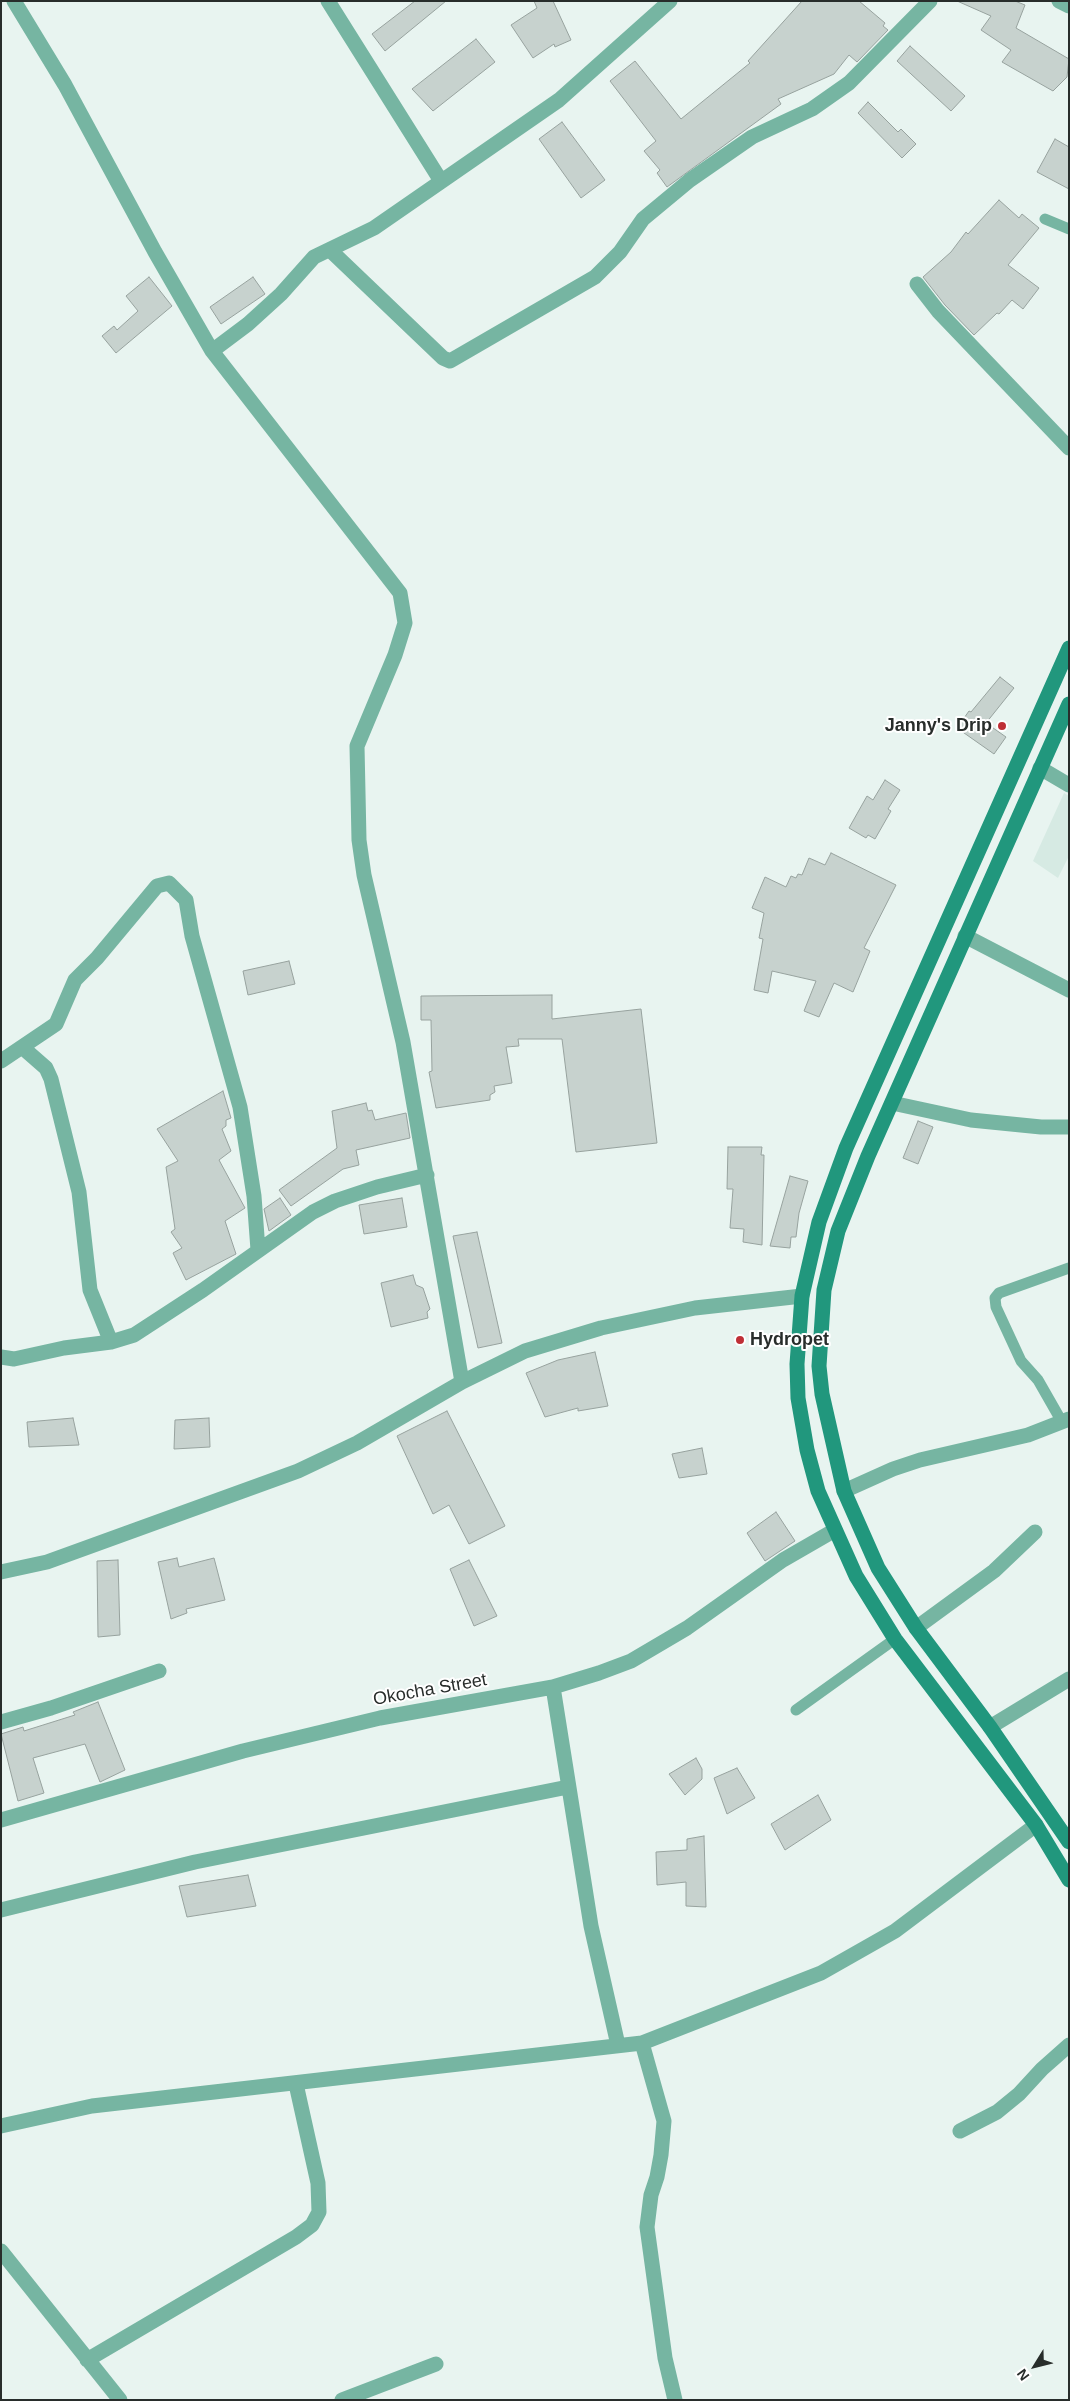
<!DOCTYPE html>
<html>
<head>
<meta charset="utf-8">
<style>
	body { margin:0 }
	#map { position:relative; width:1070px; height:2401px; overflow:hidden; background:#e8f4f0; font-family:Helvetica,sans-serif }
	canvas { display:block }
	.frame { position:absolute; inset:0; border:2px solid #282d2b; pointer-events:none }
	.north { position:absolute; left:1010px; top:2341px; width:50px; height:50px; -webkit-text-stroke:4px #fff; paint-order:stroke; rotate:234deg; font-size:14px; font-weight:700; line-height:20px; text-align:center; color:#282d2b }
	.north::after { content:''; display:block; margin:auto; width:18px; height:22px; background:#282d2b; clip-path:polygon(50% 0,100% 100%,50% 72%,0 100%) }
</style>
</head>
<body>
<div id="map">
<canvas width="1070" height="2401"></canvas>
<div class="frame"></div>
<div class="north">N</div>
</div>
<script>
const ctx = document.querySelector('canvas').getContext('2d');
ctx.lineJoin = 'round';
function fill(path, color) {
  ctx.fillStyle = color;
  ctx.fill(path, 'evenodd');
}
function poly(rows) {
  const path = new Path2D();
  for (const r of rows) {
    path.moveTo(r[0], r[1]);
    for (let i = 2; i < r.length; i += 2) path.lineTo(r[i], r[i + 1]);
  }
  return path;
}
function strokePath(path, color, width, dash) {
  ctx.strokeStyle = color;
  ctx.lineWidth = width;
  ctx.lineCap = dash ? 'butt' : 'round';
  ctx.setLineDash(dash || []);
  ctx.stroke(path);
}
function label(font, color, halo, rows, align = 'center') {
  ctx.font = font + ' Helvetica,sans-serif';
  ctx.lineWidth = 4;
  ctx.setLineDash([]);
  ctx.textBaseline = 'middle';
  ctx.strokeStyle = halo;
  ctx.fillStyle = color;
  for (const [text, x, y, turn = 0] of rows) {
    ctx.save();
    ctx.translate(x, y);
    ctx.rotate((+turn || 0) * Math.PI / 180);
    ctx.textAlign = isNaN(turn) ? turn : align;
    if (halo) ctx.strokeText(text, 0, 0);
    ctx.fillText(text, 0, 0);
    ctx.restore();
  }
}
const built = poly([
	[1064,793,1069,796,1069,856,1058,878,1033,861]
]);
const building = poly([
	[415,1,446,1,385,51,372,34,415,1],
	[534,1,553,1,571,40,555,47,554,44,533,58,511,25,537,8,534,1],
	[802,1,859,1,885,23,883,26,888,30,857,62,849,55,834,74,778,99,781,104,667,187,657,173,660,170,644,151,656,141,610,81,635,61,681,119,750,63,748,61,802,1],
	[957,1,1015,1,1025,5,1016,28,1069,59,1067,77,1053,91,1002,62,1011,50,981,30,991,16,957,1],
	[476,39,495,62,433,111,412,89,476,39],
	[910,46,965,96,951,111,897,61,910,46],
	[868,102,898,132,901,129,916,144,902,158,858,113,868,102],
	[562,122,605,180,581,198,539,139,562,122],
	[1055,139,1069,147,1069,189,1037,172,1055,139],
	[999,200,1019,218,1022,214,1039,228,1008,265,1039,288,1023,309,1012,300,999,314,997,313,974,335,945,305,923,277,951,252,966,232,968,234,999,200],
	[149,277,172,306,116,353,102,336,114,326,117,330,138,311,126,296,149,277],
	[253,277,265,294,221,324,210,307,253,277],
	[1000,677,1014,688,986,723,1006,737,994,754,957,728,969,711,971,712,1000,677],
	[885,780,900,790,888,809,891,811,875,839,868,835,866,838,849,828,867,796,873,800,885,780],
	[831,853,896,885,864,948,870,951,853,992,834,983,819,1017,804,1011,816,981,772,971,768,993,754,990,763,939,759,938,764,913,752,908,765,877,786,887,791,876,796,878,798,874,802,875,809,858,825,865,831,853],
	[289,961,295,984,248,995,243,971,289,961],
	[552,995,552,1019,641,1009,657,1143,576,1152,562,1039,518,1039,519,1046,506,1047,512,1083,494,1086,495,1092,490,1095,490,1100,436,1108,429,1072,432,1071,431,1020,421,1020,421,996,552,995],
	[223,1091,231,1118,226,1120,226,1126,222,1129,231,1151,219,1160,245,1208,225,1221,236,1254,186,1280,173,1253,182,1248,171,1232,175,1229,166,1167,178,1161,157,1129,223,1091],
	[366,1103,368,1111,372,1110,375,1120,406,1113,410,1138,356,1150,359,1165,343,1169,291,1206,279,1190,337,1148,332,1111,366,1103],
	[918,1121,933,1127,918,1164,903,1158,918,1121],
	[728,1147,762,1147,761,1155,764,1155,762,1245,743,1242,744,1229,730,1228,733,1189,727,1189,728,1147],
	[790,1176,808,1181,799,1213,796,1237,791,1237,790,1248,770,1246,790,1176],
	[280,1198,291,1215,269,1231,264,1209,280,1198],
	[402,1198,407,1227,364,1234,359,1205,402,1198],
	[477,1232,502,1343,478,1348,453,1236,477,1232],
	[413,1275,416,1285,423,1288,430,1309,427,1312,428,1318,391,1327,381,1283,413,1275],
	[595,1352,608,1406,578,1411,578,1408,545,1417,526,1373,558,1360,595,1352],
	[447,1411,505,1526,469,1544,449,1505,433,1514,397,1436,447,1411],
	[73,1418,79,1445,29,1447,27,1422,73,1418],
	[209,1418,210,1447,174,1449,175,1420,209,1418],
	[702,1448,707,1474,679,1478,672,1454,702,1448],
	[776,1512,795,1541,765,1561,747,1533,776,1512],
	[177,1558,179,1567,214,1558,225,1600,186,1609,187,1613,171,1619,158,1562,177,1558],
	[118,1560,120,1635,98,1637,97,1561,118,1560],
	[469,1560,497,1616,474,1626,450,1569,469,1560],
	[98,1702,125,1770,100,1782,85,1744,33,1758,44,1793,18,1801,1,1734,23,1727,24,1731,75,1715,73,1712,98,1702],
	[696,1758,702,1769,702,1779,685,1795,669,1774,696,1758],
	[737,1768,755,1798,727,1814,714,1778,737,1768],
	[818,1795,831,1820,785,1850,771,1824,818,1795],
	[704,1836,706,1907,686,1906,686,1882,657,1885,656,1852,687,1850,687,1839,704,1836],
	[248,1875,256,1906,187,1917,179,1886,248,1875]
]);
const lane = poly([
	[1045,219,1069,229],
	[1062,1422,1038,1380,1021,1361,996,1307,995,1298,999,1293,1069,1268],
	[796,1710,895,1639]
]);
const street = poly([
	[14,1,65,85,155,252,212,351,400,593,405,623,395,655,357,746,359,840,364,875,403,1042,462,1382],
	[328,1,441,181],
	[1059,1,1069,6],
	[330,250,443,358,450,361,595,277,620,252,643,219,690,180,752,137,812,109,849,83,930,1],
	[917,284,938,311,1069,448],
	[212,351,248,324,281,294,314,257,374,228,559,100,670,1],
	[1040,768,1069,785],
	[965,936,1069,990],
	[22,1047,46,1068,51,1079,79,1192,90,1290,111,1342],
	[1,1061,56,1024,75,980,97,958,157,886,169,883,186,900,192,936,240,1107,254,1196,258,1250],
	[892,1103,971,1120,1041,1127,1069,1127],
	[1,1357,14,1359,64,1348,111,1342,134,1335,203,1290,313,1212,335,1201,377,1187,427,1175],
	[844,1491,893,1469,920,1460,1028,1435,1069,1419],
	[1,1572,47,1562,298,1471,357,1443,462,1382,525,1351,601,1328,695,1308,802,1296],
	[916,1628,994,1571,1035,1532],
	[553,1687,591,1926,618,2045],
	[1,1722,51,1708,159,1671],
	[990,1727,1069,1679],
	[1,1820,243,1751,380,1718,553,1687,599,1673,631,1661,687,1628,783,1560,835,1530],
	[1,1910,195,1862,568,1787],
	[642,2043,664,2121,661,2155,657,2177,651,2195,647,2227,665,2358,675,2400],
	[1,2126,92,2106,642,2043,821,1973,895,1931,1036,1825],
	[960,2131,997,2112,1019,2094,1042,2069,1069,2045],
	[1,2251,120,2400],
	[87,2360,296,2237,312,2225,319,2212,318,2183,296,2084],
	[342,2400,436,2364]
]);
const secondary = poly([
	[1069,648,846,1148,819,1222,802,1296,797,1364,798,1398,807,1450,818,1491,856,1576,895,1639,1036,1825,1069,1880],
	[1069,704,868,1156,838,1231,824,1290,819,1366,822,1394,844,1491,878,1568,916,1628,990,1727,1069,1842]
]);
const markers = [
	[1002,726,5,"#bf2f36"],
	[740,1340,5,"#bf2f36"]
];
const poiNames = [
	["Janny's Drip",992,726],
	["Hydropet",750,1340,"left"]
];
const streetNames = [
	["Okocha Street",430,1690,-10]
];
fill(built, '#d6eae3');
fill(building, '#c7d2ce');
strokePath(building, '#97a29e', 1);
strokePath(lane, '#76b5a2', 11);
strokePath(street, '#76b5a2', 15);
strokePath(secondary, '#21977d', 15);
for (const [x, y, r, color] of markers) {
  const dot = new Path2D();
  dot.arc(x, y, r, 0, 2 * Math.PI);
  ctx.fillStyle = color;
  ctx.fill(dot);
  strokePath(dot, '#fff', 2);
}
label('bold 18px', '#282d2b', '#fff', poiNames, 'right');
label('18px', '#282d2b', '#fff', streetNames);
</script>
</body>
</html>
